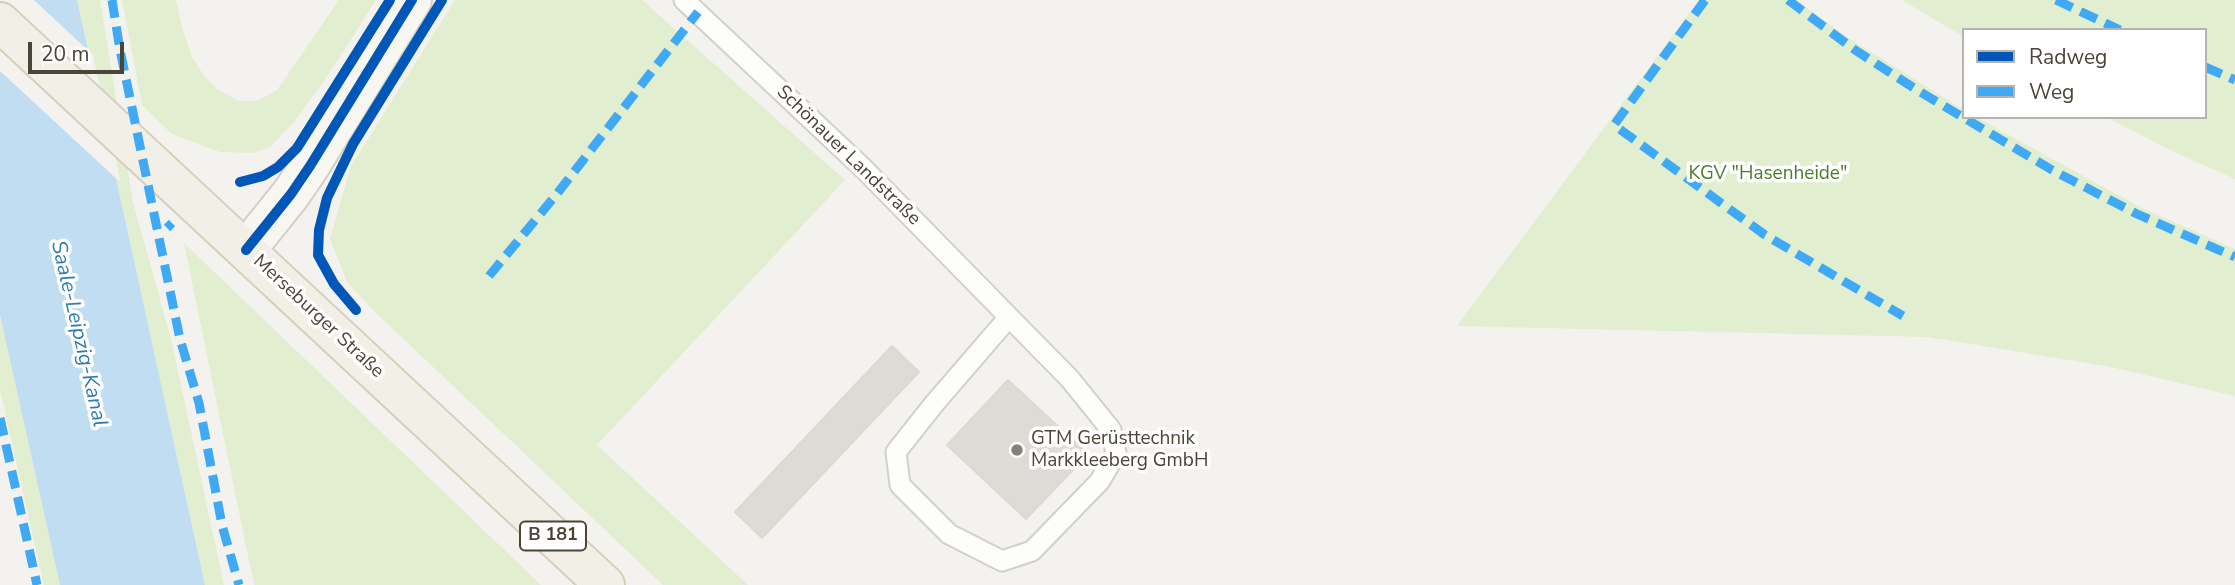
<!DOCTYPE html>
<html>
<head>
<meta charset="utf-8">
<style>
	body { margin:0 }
	#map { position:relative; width:2235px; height:585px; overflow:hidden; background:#f4f2ee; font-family:"Nunito Sans",sans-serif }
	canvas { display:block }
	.legend { position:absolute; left:1962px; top:28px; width:245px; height:91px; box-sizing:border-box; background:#fff; border:2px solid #b7b4b0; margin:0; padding:9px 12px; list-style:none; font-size:21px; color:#4b4439 }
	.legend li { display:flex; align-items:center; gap:14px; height:35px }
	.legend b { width:35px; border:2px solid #b7b4b0 }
	.scale { position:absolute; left:28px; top:42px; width:96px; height:32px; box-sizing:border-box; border:4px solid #4b4439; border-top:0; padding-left:9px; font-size:21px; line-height:24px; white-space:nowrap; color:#4b4439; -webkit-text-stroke:5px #fff; paint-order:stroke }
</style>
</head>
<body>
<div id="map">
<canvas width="2235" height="585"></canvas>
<ul class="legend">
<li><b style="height:9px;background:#0057b8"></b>Radweg</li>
<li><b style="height:9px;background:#3fa9f5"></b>Weg</li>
</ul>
<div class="scale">20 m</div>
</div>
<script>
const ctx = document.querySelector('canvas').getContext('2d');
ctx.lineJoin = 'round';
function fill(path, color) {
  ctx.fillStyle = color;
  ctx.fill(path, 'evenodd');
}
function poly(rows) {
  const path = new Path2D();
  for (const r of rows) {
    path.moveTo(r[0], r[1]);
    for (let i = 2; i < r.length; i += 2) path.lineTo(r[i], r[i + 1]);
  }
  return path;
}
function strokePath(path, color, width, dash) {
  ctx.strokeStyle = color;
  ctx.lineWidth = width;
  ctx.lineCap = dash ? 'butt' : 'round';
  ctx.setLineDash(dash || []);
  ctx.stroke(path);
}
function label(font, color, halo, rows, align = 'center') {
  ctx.font = font + ' "Nunito Sans",sans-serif';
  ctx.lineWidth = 7;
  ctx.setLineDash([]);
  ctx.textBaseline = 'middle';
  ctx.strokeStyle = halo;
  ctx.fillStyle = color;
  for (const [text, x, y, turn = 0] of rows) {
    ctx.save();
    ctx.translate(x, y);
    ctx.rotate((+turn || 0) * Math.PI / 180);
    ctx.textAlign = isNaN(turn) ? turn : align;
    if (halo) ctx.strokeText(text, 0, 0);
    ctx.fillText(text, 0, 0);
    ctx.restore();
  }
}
const green = poly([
	[77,0,100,0,133,202,171,339,224,585,205,585],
	[122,0,176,0,183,31,193,59,205,77,218,90,239,101,257,101,277,90,339,0,376,0,326,78,294,122,270,147,253,153,220,152,172,134,142,105],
	[455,0,642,0,845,180,597,445,748,585,663,585,373,310,347,282,330,239,351,166],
	[1699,0,1796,0,1850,39,1964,110,1964,117,1976,117,2140,207,2235,249,2235,396,2111,367,1928,337,1457,326],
	[1902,0,2235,0,2235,179,2172,151,2106,117,2205,117,2205,30,1964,30,1964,37],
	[184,243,541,585,254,585],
	[0,315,60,585,44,585,0,390]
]);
const water = poly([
	[0,0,77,0,205,585,60,585,0,315]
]);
const pier = poly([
	[0,0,34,0,93,55,121,183,0,71]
]);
const building = poly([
	[892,346,919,372,762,538,735,512,892,346],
	[1008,380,1088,454,1026,519,947,445,1008,380]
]);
const lane = poly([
	[684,0,864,169,1009,317,1070,379,1111,430,1116,453,1100,481,1032,551,1002,561,949,534,900,485,896,452,934,404,1009,317]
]);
const secondary = poly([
	[246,250,291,194,310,166,412,0]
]);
const primary = poly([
	[0,22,605,585]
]);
const quiet = poly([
	[112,0,120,50,180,339,199,403,222,525,239,585],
	[1705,0,1614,125,1765,235,1903,316],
	[1788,0,1855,50,1917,90,2052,170,2137,214,2235,257],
	[2056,0,2120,30],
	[2205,67,2235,80],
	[167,228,172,223],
	[489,276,556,195,698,12],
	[0,418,37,585]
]);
const cycleway = poly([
	[240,182,263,176,278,167,297,148,390,0],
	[246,250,291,194,310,166,412,0],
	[356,310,334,284,318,255,319,230,327,198,353,144,442,0]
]);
const markers = [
	[1017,450,7,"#868178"]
];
const shields = [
	[553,536,66]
];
const shieldNames = [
	["B 181",553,536]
];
const streetNames = [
	["Schönauer Landstraße",848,156,44],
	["Merseburger Straße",318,317,43]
];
const parkNames = [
	["KGV \"Hasenheide\"",1768,174]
];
const poiNames = [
	["GTM Gerüsttechnik",1031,439],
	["Markkleeberg GmbH",1031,461]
];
const waterNames = [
	["Saale-Leipzig-Kanal",78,334,77]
];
fill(green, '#e1eecf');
fill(water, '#c0ddf1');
fill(pier, '#f4f2ee');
fill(building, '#dedbd6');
strokePath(building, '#dcd9d4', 2);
strokePath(lane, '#d2d0cb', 23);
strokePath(secondary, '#d3cfc5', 42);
strokePath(primary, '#d6cebb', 42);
strokePath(lane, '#fdfdfc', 19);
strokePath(secondary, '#f7f6f1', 38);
strokePath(primary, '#f2efe6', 38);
strokePath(quiet, '#3fa9f5', 9, [18, 9]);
strokePath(cycleway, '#0057b8', 10);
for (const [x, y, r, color] of markers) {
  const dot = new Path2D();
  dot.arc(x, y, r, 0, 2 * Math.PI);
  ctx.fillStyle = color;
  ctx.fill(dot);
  strokePath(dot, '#fff', 2.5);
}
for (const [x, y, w] of shields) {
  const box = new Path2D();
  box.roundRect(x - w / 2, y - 14.5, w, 29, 5);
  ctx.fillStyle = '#fff';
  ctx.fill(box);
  strokePath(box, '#4b4439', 2);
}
label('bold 18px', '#4b4439', null, shieldNames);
label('19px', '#4b4439', '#fff', streetNames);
label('19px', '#4a7f2a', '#fff', parkNames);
label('19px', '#4b4439', '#fff', poiNames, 'left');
label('italic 21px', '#2e7ab2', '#fff', waterNames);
</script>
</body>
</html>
